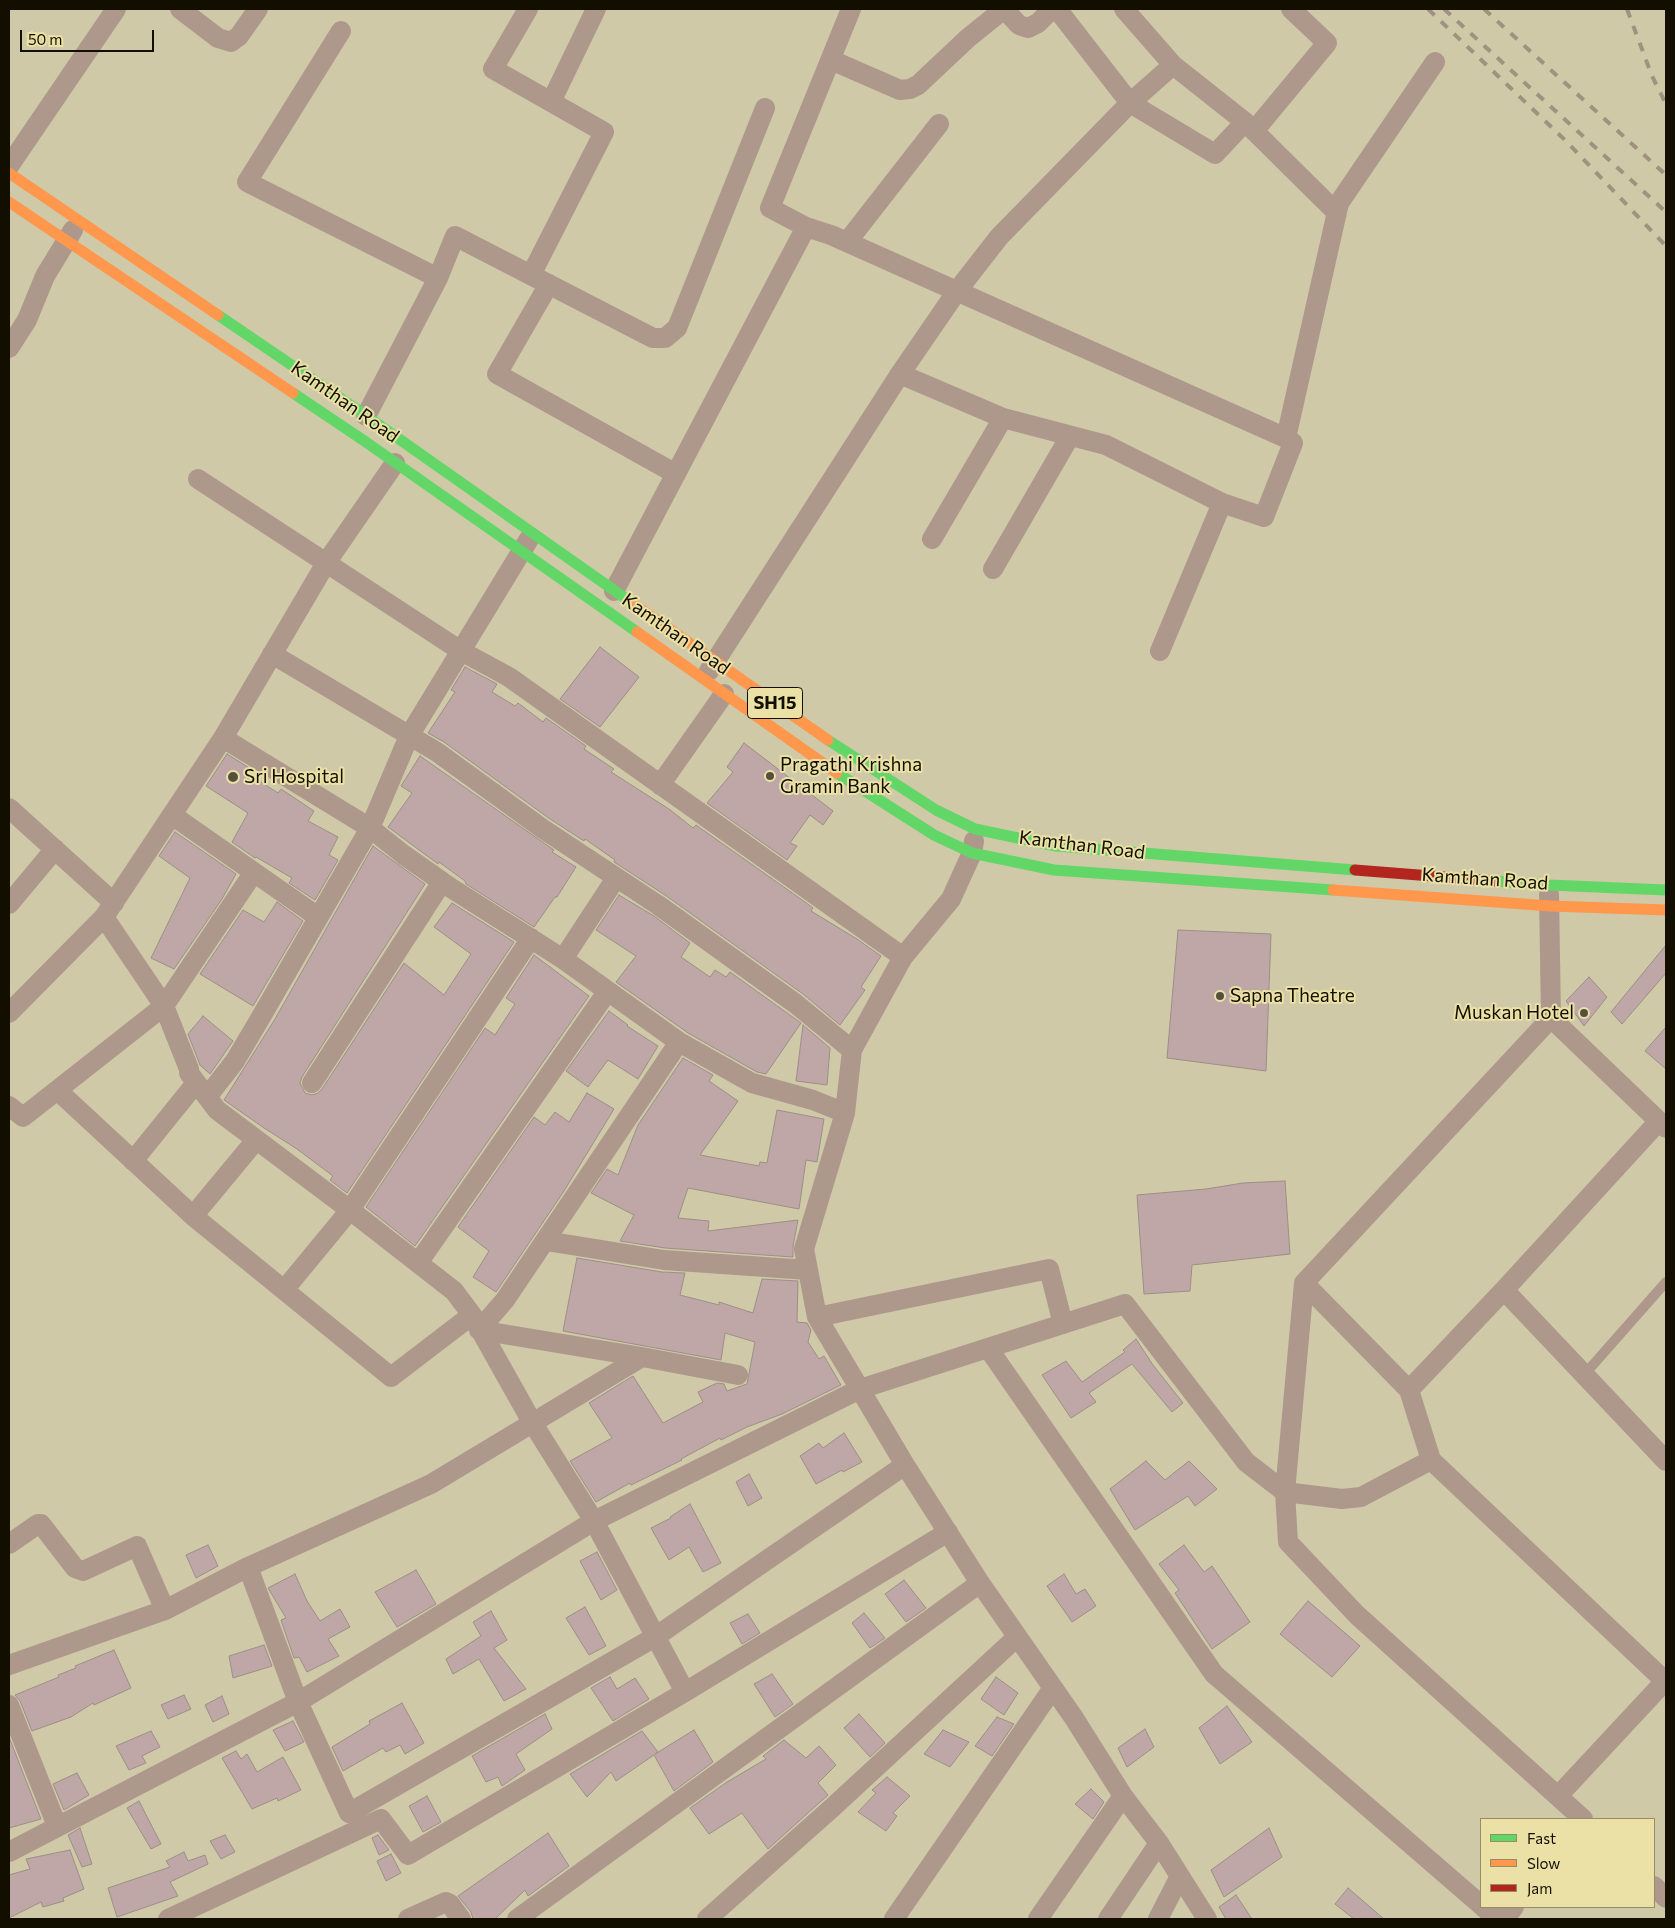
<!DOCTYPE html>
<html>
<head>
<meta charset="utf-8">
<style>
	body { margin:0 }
	#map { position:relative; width:1675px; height:1928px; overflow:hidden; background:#cfc9a8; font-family:Commissioner,sans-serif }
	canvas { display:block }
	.frame { position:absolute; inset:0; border:10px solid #130f00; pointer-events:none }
	.legend { position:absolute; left:1480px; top:1818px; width:175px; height:90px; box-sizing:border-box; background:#ebe1a6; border:1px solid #958d64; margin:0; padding:6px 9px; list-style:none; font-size:15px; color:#130f00 }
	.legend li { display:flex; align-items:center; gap:10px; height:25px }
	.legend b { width:25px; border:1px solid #958d64 }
	.scale { position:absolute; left:20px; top:30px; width:134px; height:22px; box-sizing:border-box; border:2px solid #130f00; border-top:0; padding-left:6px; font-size:15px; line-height:18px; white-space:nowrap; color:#130f00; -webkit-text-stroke:4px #ebe1a6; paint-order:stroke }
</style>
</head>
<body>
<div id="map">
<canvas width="1675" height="1928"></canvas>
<div class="frame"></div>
<ul class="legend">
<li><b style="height:6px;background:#63d668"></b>Fast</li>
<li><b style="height:6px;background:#ff974d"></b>Slow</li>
<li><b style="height:6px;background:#b3261e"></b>Jam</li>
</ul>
<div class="scale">50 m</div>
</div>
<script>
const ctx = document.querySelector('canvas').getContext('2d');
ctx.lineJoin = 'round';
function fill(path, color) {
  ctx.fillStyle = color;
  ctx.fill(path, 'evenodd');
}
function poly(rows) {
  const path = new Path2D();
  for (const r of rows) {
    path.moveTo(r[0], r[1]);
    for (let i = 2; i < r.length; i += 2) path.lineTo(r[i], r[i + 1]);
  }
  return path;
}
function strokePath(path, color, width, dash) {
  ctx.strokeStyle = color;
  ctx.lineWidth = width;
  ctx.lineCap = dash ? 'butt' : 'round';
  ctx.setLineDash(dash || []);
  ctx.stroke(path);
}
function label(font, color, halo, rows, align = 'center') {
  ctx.font = font + ' Commissioner,sans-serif';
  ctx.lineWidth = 4;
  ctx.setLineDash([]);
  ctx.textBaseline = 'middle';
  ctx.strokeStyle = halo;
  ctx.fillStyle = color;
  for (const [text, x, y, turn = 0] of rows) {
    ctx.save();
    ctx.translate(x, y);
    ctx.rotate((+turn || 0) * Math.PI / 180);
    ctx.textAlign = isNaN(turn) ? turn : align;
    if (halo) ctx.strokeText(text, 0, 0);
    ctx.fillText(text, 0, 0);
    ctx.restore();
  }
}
const building = poly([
	[600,647,639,677,600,727,560,699,600,647],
	[465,667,497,684,492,692,515,706,518,703,543,722,546,718,586,746,584,749,614,769,611,772,669,809,693,828,696,825,805,902,813,908,811,911,857,939,881,956,861,987,865,990,840,1025,803,994,665,895,614,862,615,860,585,839,584,841,550,819,444,742,428,733,455,692,451,690,465,667],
	[744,743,833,811,823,825,810,815,790,843,797,846,787,860,707,803,733,772,727,767,744,743],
	[227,754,251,769,248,774,278,793,281,789,314,811,308,821,338,837,329,855,338,860,315,900,289,883,292,878,256,857,255,858,232,842,248,813,206,786,227,754],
	[420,756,554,850,552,852,576,867,557,897,555,897,534,927,466,884,465,881,439,862,438,864,388,827,412,793,401,786,420,756],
	[175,832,236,874,222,899,174,969,151,958,190,878,159,856,175,832],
	[373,846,425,884,302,1077,300,1083,305,1093,312,1095,318,1093,322,1089,404,963,444,995,471,954,434,927,452,903,514,942,347,1193,330,1180,333,1176,297,1149,264,1128,224,1100,275,1019,373,846],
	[619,895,654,916,690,943,681,957,710,977,715,970,726,977,730,972,801,1023,766,1074,757,1072,688,1033,616,982,636,956,596,930,619,895],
	[277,902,303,921,253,1006,200,974,243,910,264,922,277,902],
	[1178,930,1271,934,1266,1071,1167,1058,1178,930],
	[1666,945,1666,973,1622,1024,1611,1012,1666,945],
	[534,955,589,996,415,1246,366,1207,485,1028,495,1035,515,1004,506,998,534,955],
	[1589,977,1607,997,1584,1026,1566,1001,1589,977],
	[609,1011,628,1025,627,1026,658,1046,638,1079,608,1060,588,1087,566,1071,609,1011],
	[203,1016,233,1041,210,1074,200,1065,188,1034,203,1016],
	[803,1025,830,1048,827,1085,796,1081,803,1025],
	[1666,1027,1666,1069,1645,1051,1666,1027],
	[683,1058,713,1075,709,1081,738,1101,700,1155,759,1166,760,1162,767,1163,777,1110,824,1119,817,1162,806,1160,799,1209,688,1188,678,1218,709,1221,708,1231,798,1220,793,1246,793,1257,665,1248,620,1241,634,1215,591,1193,607,1169,618,1175,638,1125,683,1058],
	[587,1093,614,1109,564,1191,496,1292,473,1277,489,1251,458,1227,534,1117,545,1125,555,1112,569,1122,587,1093],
	[1285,1181,1290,1254,1192,1265,1190,1291,1144,1294,1137,1195,1206,1189,1243,1183,1285,1181],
	[577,1258,662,1272,685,1273,680,1295,719,1305,719,1302,753,1313,762,1279,798,1281,797,1322,807,1323,811,1330,808,1342,819,1359,824,1356,841,1385,782,1414,747,1427,721,1440,720,1438,681,1459,682,1460,631,1485,630,1483,596,1502,570,1461,612,1438,589,1403,633,1376,663,1423,703,1402,698,1392,717,1383,724,1384,727,1391,747,1384,755,1342,725,1333,721,1360,563,1331,577,1258],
	[1136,1339,1153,1365,1183,1403,1172,1412,1132,1364,1089,1393,1096,1402,1071,1418,1042,1375,1066,1361,1082,1382,1125,1352,1123,1350,1136,1339],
	[844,1433,862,1462,843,1472,842,1470,816,1484,800,1456,819,1443,823,1448,844,1433],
	[1146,1461,1165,1480,1189,1461,1217,1489,1195,1506,1188,1496,1135,1530,1110,1489,1146,1461],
	[749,1474,762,1498,748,1506,736,1482,749,1474],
	[690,1504,721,1563,703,1572,689,1547,669,1560,651,1528,671,1518,670,1517,690,1504],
	[208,1545,218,1566,196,1578,186,1555,208,1545],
	[1184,1545,1204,1572,1212,1566,1250,1622,1212,1649,1175,1593,1179,1590,1159,1564,1184,1545],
	[597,1552,617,1590,601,1600,580,1561,597,1552],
	[416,1570,436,1604,397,1627,375,1592,416,1570],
	[295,1574,307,1601,320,1621,340,1609,350,1627,328,1639,339,1656,307,1672,299,1657,294,1658,283,1626,281,1620,286,1618,268,1588,295,1574],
	[1064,1574,1076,1594,1085,1589,1096,1606,1072,1622,1047,1586,1064,1574],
	[904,1580,926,1608,906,1622,885,1594,904,1580],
	[1308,1601,1360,1646,1332,1677,1280,1634,1308,1601],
	[585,1607,606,1646,589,1655,566,1618,585,1607],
	[491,1611,507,1640,494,1648,526,1689,504,1701,479,1659,453,1674,446,1659,481,1636,473,1622,491,1611],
	[864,1613,885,1638,870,1648,852,1623,864,1613],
	[748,1614,760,1633,742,1644,730,1623,748,1614],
	[264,1645,272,1666,233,1678,229,1656,264,1645],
	[114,1650,131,1688,94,1705,93,1703,71,1717,32,1731,20,1701,15,1695,59,1677,58,1675,76,1668,75,1666,114,1650],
	[772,1674,793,1704,775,1717,754,1684,772,1674],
	[610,1677,617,1689,635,1678,649,1699,613,1721,591,1688,610,1677],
	[996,1677,1018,1693,1004,1715,981,1699,996,1677],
	[184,1695,191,1709,168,1719,161,1705,184,1695],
	[222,1696,229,1714,213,1722,205,1705,222,1696],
	[402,1703,424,1743,405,1754,400,1745,386,1752,383,1748,343,1771,332,1747,370,1724,369,1721,402,1703],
	[1227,1706,1252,1742,1220,1764,1199,1728,1227,1706],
	[545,1714,552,1729,516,1754,525,1770,502,1786,498,1777,486,1782,472,1756,545,1714],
	[859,1714,885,1743,870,1757,844,1728,859,1714],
	[997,1717,1014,1724,992,1756,975,1746,997,1717],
	[293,1721,304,1742,285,1751,273,1730,293,1721],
	[1145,1729,1154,1747,1127,1767,1118,1748,1145,1729],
	[694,1730,713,1762,674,1791,654,1755,616,1781,611,1772,587,1797,570,1774,642,1731,658,1752,655,1754,694,1730],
	[943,1730,969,1742,950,1767,924,1754,943,1730],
	[151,1731,160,1747,142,1756,146,1763,129,1770,116,1746,151,1731],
	[9,1737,41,1819,9,1828,9,1737],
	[784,1740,806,1758,819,1746,836,1765,818,1783,828,1795,768,1849,742,1813,709,1834,690,1808,727,1782,766,1759,763,1756,784,1740],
	[236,1751,241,1759,247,1754,257,1772,283,1757,301,1790,278,1801,277,1798,252,1809,222,1758,236,1751],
	[77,1773,89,1795,64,1810,53,1784,77,1773],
	[887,1777,910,1796,893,1813,897,1816,886,1831,858,1812,876,1793,872,1790,887,1777],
	[1091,1789,1104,1802,1093,1819,1075,1804,1091,1789],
	[427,1796,441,1822,423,1832,409,1806,427,1796],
	[139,1801,161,1844,151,1849,127,1808,139,1801],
	[80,1828,92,1864,82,1867,68,1835,80,1828],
	[1269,1828,1282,1857,1224,1897,1211,1870,1269,1828],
	[548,1833,569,1866,528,1896,525,1890,495,1919,473,1919,471,1912,458,1896,548,1833],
	[225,1835,235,1852,221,1859,210,1841,225,1835],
	[378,1835,389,1850,379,1855,372,1838,378,1835],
	[70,1850,84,1889,63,1898,64,1901,43,1907,41,1902,9,1918,9,1875,30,1869,26,1859,70,1850],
	[184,1852,188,1861,205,1855,208,1864,170,1882,178,1896,117,1917,108,1888,170,1867,166,1861,184,1852],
	[391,1854,401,1873,386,1881,377,1861,391,1854],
	[1348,1888,1384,1919,1354,1919,1335,1904,1348,1888],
	[1236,1895,1252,1919,1226,1919,1219,1907,1236,1895]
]);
const lane = poly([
	[1584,1375,1666,1282]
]);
const street = poly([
	[180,9,218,38,231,42,239,36,258,9],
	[528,9,493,69,604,132,531,275],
	[1004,9,1019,25,1028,28,1038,23,1052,9],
	[1057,9,1130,103,1215,154,1245,122],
	[1124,9,1173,65,1245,122,1337,213],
	[341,31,247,182,438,278,366,416],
	[831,60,900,90,910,89,918,85,968,38,1004,9],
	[551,102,596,9],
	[1254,131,1327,43,1291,9],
	[9,166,116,9],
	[806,227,831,235,1286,438],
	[847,242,939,124],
	[438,278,455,236,653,338,665,338,677,328,765,108],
	[549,284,497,374,676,474],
	[9,348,27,320,45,276,73,230],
	[900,374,1003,418,1106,445,1222,503],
	[198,479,461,651,509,677,903,957],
	[932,539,1003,418],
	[993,569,1070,436],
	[614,591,806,227,770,208,851,9],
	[1160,651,1222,503,1264,517,1293,443,1286,438,1339,203,1435,62],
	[272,654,437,752,543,829,658,905,796,1004,852,1050],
	[709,671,900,374,957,291,999,237,1130,103,1173,65],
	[223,738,370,828,404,855,451,888,563,959,679,1042,752,1083,813,1100,845,1113],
	[660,785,724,694],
	[9,808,114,903],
	[172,815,318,917],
	[974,841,972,853,951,899,903,957,852,1050,845,1113,804,1249,817,1317,905,1465,980,1583,1074,1718,1123,1796,1159,1843,1207,1919],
	[1549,894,1551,1018,1666,1128],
	[9,904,55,849],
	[104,917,164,1006,189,1069,189,1073,217,1110,350,1210,454,1291,472,1315,532,1422,594,1521,685,1692],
	[563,959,616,878],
	[9,1013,104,917,223,738,326,563,395,463],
	[1551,1018,1304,1283,1285,1492,1288,1542,1357,1615,1583,1819],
	[312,1083,442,882],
	[57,1090,193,1216],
	[207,1097,235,1061,261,1017,370,828,409,736,529,539],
	[9,1106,23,1117,164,1006,254,872],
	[1659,1121,1504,1290,1409,1390,1431,1460,1666,1682],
	[256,1140,193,1216,284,1290,391,1377,472,1315],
	[133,1161,196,1083],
	[546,1241,664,1260,808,1270],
	[418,1263,607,992],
	[1304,1283,1409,1390],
	[284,1290,350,1210,531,938],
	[1504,1290,1666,1461],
	[817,1317,1049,1269,1063,1324],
	[479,1330,505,1300,679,1042],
	[479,1330,642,1357,738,1375],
	[988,1348,1214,1674,1481,1905],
	[9,1544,38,1524,41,1524,75,1568,83,1571,137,1546,165,1610],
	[248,1567,431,1484,642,1357],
	[9,1665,165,1610,248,1567,298,1702,349,1813,655,1637,905,1465],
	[9,1705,57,1826],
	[1558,1796,1666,1680],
	[9,1852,298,1702,594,1521,860,1389,1125,1304,1246,1462,1285,1492,1342,1499,1361,1497,1431,1460],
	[1654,1886,1666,1898],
	[1483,1907,1498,1919],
	[168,1919,381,1819,408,1855,685,1692,948,1532],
	[408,1919,446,1902,450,1904,461,1919],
	[517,1919,980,1583],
	[707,1919,833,1807,1017,1637],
	[894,1919,1053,1688],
	[1038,1919,1123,1796],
	[1108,1919,1159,1843],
	[1158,1919,1180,1876],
	[1504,1919,1514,1907]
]);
const fast = poly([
	[218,315,365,415,635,605],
	[293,393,363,440,637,632],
	[828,740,936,810,975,829,1056,846,1355,870],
	[837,773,934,835,972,853,1054,870,1333,890],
	[1495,881,1549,885,1666,890]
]);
const slow = poly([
	[9,173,218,315],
	[9,202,293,393],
	[635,605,828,740],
	[637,632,837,773],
	[1333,890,1550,906,1666,910]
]);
const jam = poly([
	[1355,870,1495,881]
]);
const rail = poly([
	[1428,9,1567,142,1666,246],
	[1444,9,1666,212],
	[1484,9,1666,175],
	[1627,9,1652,76,1666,104]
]);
const markers = [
	[770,776,5,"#55503b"],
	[233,777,6,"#55503b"],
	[1220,996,5,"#55503b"],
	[1584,1013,5,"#55503b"]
];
const shields = [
	[775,703,55]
];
const shieldNames = [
	["SH15",775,703]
];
const streetNames = [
	["Kamthan Road",345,402,35],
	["Kamthan Road",676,634,35],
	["Kamthan Road",1082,845,7],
	["Kamthan Road",1485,879,4]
];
const poiNames = [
	["Pragathi Krishna",780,765],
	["Gramin Bank",780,787],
	["Sri Hospital",244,777],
	["Sapna Theatre",1230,996],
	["Muskan Hotel",1574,1013,"right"]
];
fill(building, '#bea7a6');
strokePath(building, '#9b8f86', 1);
strokePath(lane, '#ae988c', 10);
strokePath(street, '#ae988c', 20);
strokePath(fast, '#63d668', 11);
strokePath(slow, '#ff974d', 11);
strokePath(jam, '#b3261e', 11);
strokePath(rail, '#9f9380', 4, [9, 9]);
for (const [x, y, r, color] of markers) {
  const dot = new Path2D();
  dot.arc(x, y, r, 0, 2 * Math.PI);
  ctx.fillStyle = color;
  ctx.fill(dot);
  strokePath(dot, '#ebe1a6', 2);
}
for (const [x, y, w] of shields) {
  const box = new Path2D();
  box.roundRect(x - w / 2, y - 15.5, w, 31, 4);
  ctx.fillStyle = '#ebe1a6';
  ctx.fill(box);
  strokePath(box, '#130f00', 1);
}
label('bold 18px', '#130f00', null, shieldNames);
label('19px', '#130f00', '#ebe1a6', streetNames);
label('19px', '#130f00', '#ebe1a6', poiNames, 'left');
</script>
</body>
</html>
